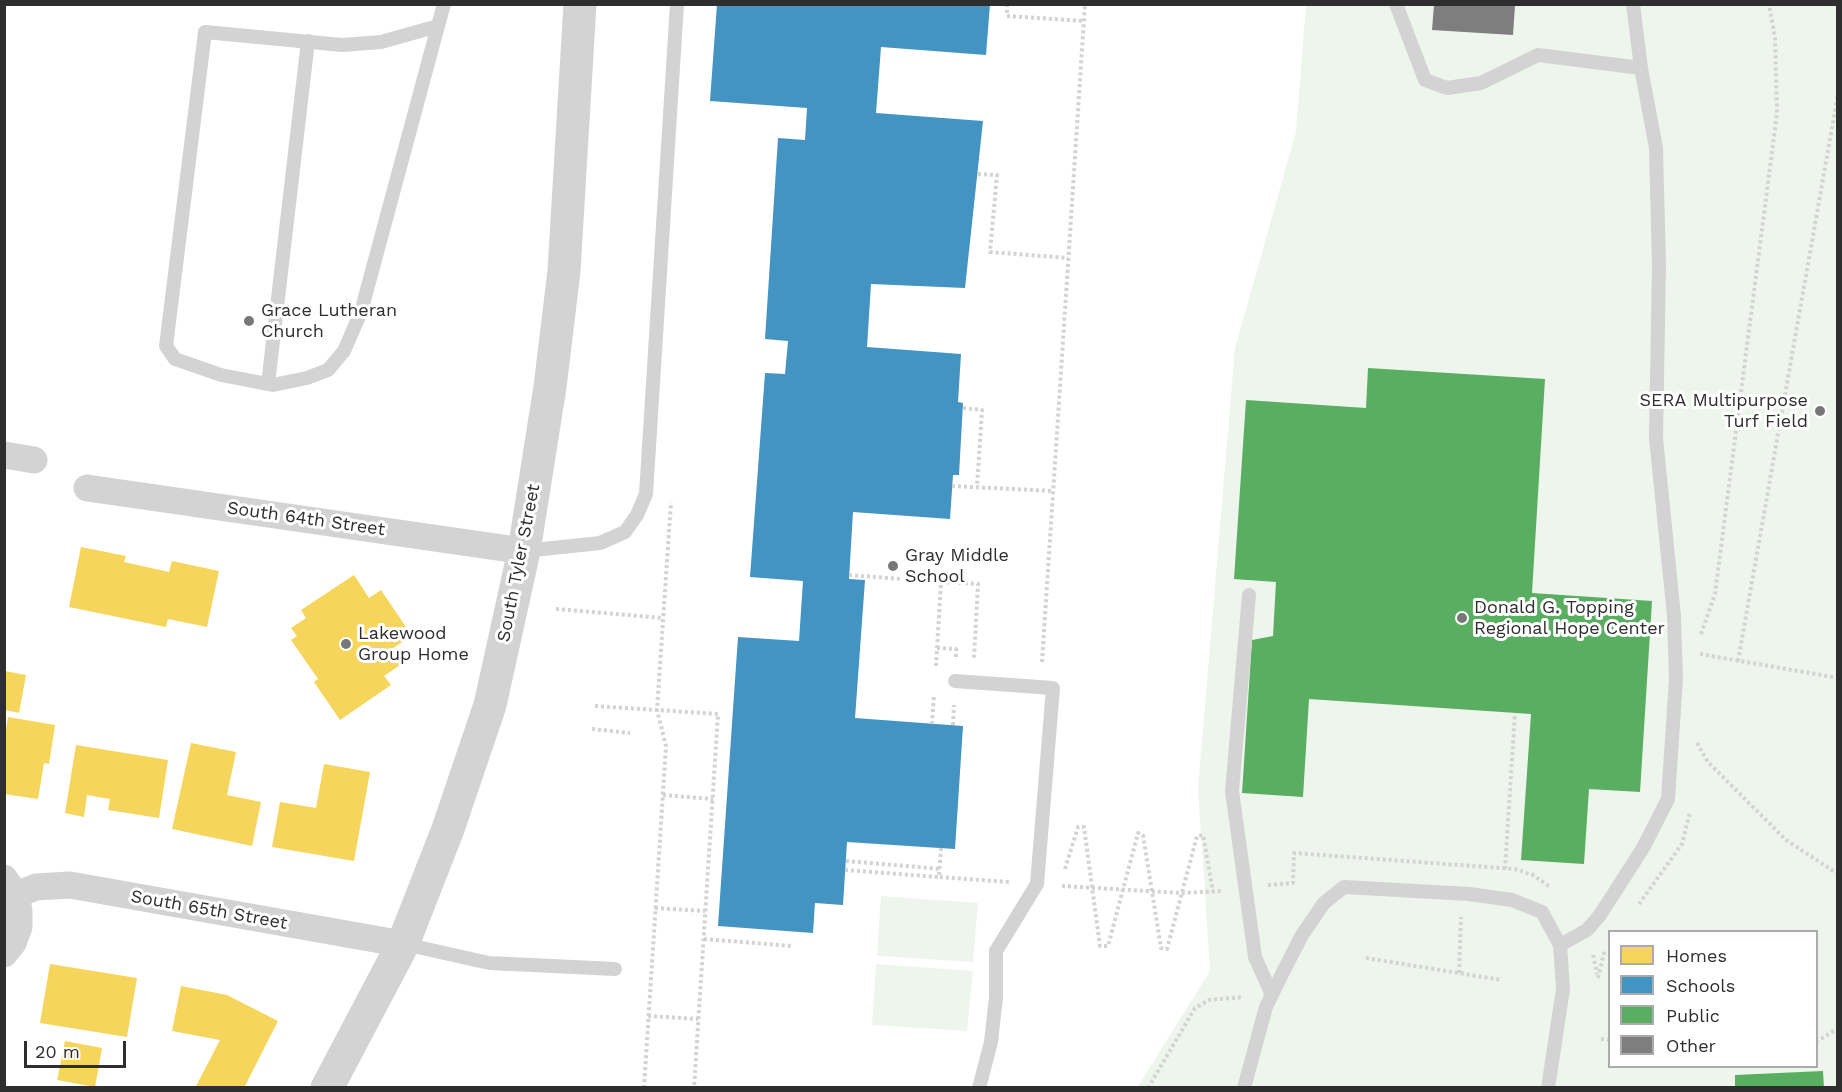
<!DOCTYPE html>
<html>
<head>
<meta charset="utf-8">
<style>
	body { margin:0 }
	#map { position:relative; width:1842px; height:1092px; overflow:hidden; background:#fff; font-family:"Work Sans",sans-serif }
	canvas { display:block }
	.frame { position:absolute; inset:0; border:6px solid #2e2e2e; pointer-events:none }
	.legend { position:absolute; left:1608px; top:930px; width:210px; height:138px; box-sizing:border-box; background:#fff; border:2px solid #ababab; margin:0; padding:8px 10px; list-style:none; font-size:18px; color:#2e2e2e }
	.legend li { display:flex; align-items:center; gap:12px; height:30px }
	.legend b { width:30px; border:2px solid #ababab }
	.scale { position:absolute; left:24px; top:1041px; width:102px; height:27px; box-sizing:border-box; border:3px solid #2e2e2e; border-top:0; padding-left:8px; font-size:18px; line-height:21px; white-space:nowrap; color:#2e2e2e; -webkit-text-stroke:4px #fff; paint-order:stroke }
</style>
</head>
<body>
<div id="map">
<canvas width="1842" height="1092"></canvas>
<div class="frame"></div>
<ul class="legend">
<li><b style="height:16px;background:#f6d55c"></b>Homes</li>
<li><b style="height:16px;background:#4393c3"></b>Schools</li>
<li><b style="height:16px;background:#5aae61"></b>Public</li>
<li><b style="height:16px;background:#7e7e7e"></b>Other</li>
</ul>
<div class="scale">20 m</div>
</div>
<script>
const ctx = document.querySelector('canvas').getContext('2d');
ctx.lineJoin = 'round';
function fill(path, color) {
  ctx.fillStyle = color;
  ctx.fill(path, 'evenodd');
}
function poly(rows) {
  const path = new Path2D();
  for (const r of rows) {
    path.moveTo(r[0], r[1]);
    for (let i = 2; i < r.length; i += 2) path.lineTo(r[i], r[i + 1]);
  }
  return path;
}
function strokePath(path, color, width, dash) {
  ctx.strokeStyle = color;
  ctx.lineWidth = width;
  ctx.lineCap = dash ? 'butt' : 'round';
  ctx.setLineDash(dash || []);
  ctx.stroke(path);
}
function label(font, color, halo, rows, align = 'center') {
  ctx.font = font + ' "Work Sans",sans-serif';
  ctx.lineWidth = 6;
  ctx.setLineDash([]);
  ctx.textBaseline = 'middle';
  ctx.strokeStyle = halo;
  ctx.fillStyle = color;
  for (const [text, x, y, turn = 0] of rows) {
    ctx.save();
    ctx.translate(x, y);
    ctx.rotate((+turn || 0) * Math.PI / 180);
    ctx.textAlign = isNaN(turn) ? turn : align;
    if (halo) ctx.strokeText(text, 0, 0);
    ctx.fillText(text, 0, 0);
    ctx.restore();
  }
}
const green = poly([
	[1306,5,1837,5,1837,1087,1137,1088,1210,971,1198,788,1235,348,1296,132],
	[1610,932,1816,932,1816,1066,1610,1066],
	[881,896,978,903,973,962,877,956],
	[876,964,973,971,967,1031,872,1025]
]);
const homes = poly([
	[81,547,126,556,124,562,169,572,172,561,219,571,207,627,168,619,166,627,69,607],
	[354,575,369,598,381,590,412,636,393,648,403,663,384,676,391,685,340,720,314,682,318,679,291,640,297,636,291,628,306,618,301,610],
	[5,671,26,675,19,713,5,710],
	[8,717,55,725,49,764,44,763,38,799,4,794,4,740],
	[191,743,236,752,227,795,261,802,252,846,172,829],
	[76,745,168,760,159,818,108,810,110,799,87,795,84,817,65,813],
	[324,764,370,772,354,861,272,847,280,802,316,808],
	[50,964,137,978,127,1037,40,1023],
	[181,986,227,995,278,1021,244,1088,195,1088,220,1040,172,1031],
	[65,1041,102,1048,95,1087,57,1080]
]);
const schools = poly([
	[717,4,990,4,986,55,881,47,876,113,983,121,965,288,871,284,867,347,961,354,958,402,963,403,959,475,953,475,950,519,853,512,849,579,865,580,855,718,963,726,955,849,847,842,843,905,815,903,813,933,718,926,738,637,799,641,803,581,750,577,765,373,785,374,788,341,765,339,778,138,805,140,807,108,710,101]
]);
const public = poly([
	[1368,368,1545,379,1532,593,1652,601,1640,792,1589,789,1584,864,1521,860,1531,714,1309,699,1303,797,1242,793,1252,640,1273,636,1276,582,1234,579,1246,400,1366,408],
	[1823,1071,1824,1088,1735,1088,1735,1075]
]);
const building = poly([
	[1434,5,1515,5,1513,35,1432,30]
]);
const path = poly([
	[1007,4,1007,16,1084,21],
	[978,174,997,175,990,252,1068,258],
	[963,408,982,410,977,487],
	[952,486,1053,491],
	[849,575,941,582],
	[556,609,663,618],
	[1701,634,1715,594,1777,113,1775,38,1769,4],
	[937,648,956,649,956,659],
	[1700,654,1838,678],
	[1738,661,1838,94],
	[1042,662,1085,4],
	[936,666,941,582,978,584,974,658],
	[595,706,718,714,694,1088],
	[932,724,934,695],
	[953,725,954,705],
	[592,729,630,733],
	[1697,743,1708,762,1786,840,1838,874],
	[663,795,713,799],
	[941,848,939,877,1009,882],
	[846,861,940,869],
	[1065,869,1078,827,1084,827,1100,946,1108,946,1138,833,1143,835,1161,948,1167,949,1197,836,1203,835,1213,892],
	[1505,869,1515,713],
	[845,870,939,877],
	[1268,885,1293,883,1294,853,1515,869,1533,875,1550,887],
	[1062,886,1181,893,1222,891],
	[1639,904,1682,844,1690,812],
	[655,908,705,911],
	[704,939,792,946],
	[1593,955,1597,974],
	[1366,958,1502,980],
	[1459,973,1461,917],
	[1598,978,1605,949],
	[648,1016,698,1019],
	[1601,1039,1610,1040],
	[1816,1042,1838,1028],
	[644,1088,666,746,657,710,671,502],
	[1148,1088,1195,1008,1209,1000,1244,997]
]);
const service = poly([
	[1396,4,1425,80,1447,88,1481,83,1538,55,1641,68],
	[438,26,361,312,344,351,328,370,307,378,273,385,221,375,175,359,166,346,205,32,342,45,381,42,438,26,444,4],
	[268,384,308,41],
	[524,551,600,543,625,532,637,515,646,494,677,4],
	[1249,595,1232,791,1255,957,1272,995],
	[955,681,1053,688,1037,884,996,951,996,997,991,1042,979,1088],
	[404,944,489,963,615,969],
	[1560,945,1587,930,1600,915,1643,848,1668,799,1676,679,1674,616,1656,438,1659,264,1656,148,1641,68,1633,4],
	[1244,1088,1266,1007,1283,972,1302,935,1324,903,1344,887,1469,894,1512,900,1542,912,1560,945,1563,989,1548,1088]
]);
const minor = poly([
	[4,455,34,460],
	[87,488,524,551],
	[4,878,16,895,19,911,19,927,13,943,4,954],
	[16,895,36,887,70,885,403,944]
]);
const tertiary = poly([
	[327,1088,403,944,448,829,490,705,524,551,550,387,564,271,580,4]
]);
const markers = [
	[249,321,6,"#777"],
	[1820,411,6,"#777"],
	[893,566,6,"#777"],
	[1462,618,6,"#777"],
	[346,644,6,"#777"]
];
const poiNames = [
	["Grace Lutheran",261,311],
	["Church",261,332],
	["SERA Multipurpose",1808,401,"right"],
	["Turf Field",1808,422,"right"],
	["Gray Middle",905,556],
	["School",905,577],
	["Donald G. Topping",1474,608],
	["Regional Hope Center",1474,629],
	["Lakewood",358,634],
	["Group Home",358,655]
];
const streetNames = [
	["South 64th Street",306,519,8],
	["South Tyler Street",519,563,-79],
	["South 65th Street",209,910,10]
];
fill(green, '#eef5ec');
fill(homes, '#f6d55c');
fill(schools, '#4393c3');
fill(public, '#5aae61');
fill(building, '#7e7e7e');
strokePath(path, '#d3d3d3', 4, [3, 3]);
strokePath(service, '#d3d3d3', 14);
strokePath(minor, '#d3d3d3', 27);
strokePath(tertiary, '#d3d3d3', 33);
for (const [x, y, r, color] of markers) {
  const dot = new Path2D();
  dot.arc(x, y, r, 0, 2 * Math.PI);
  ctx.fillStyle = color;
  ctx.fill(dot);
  strokePath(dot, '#fff', 2);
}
label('18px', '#2e2e2e', '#fff', poiNames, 'left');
label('18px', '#2e2e2e', '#fff', streetNames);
</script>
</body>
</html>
